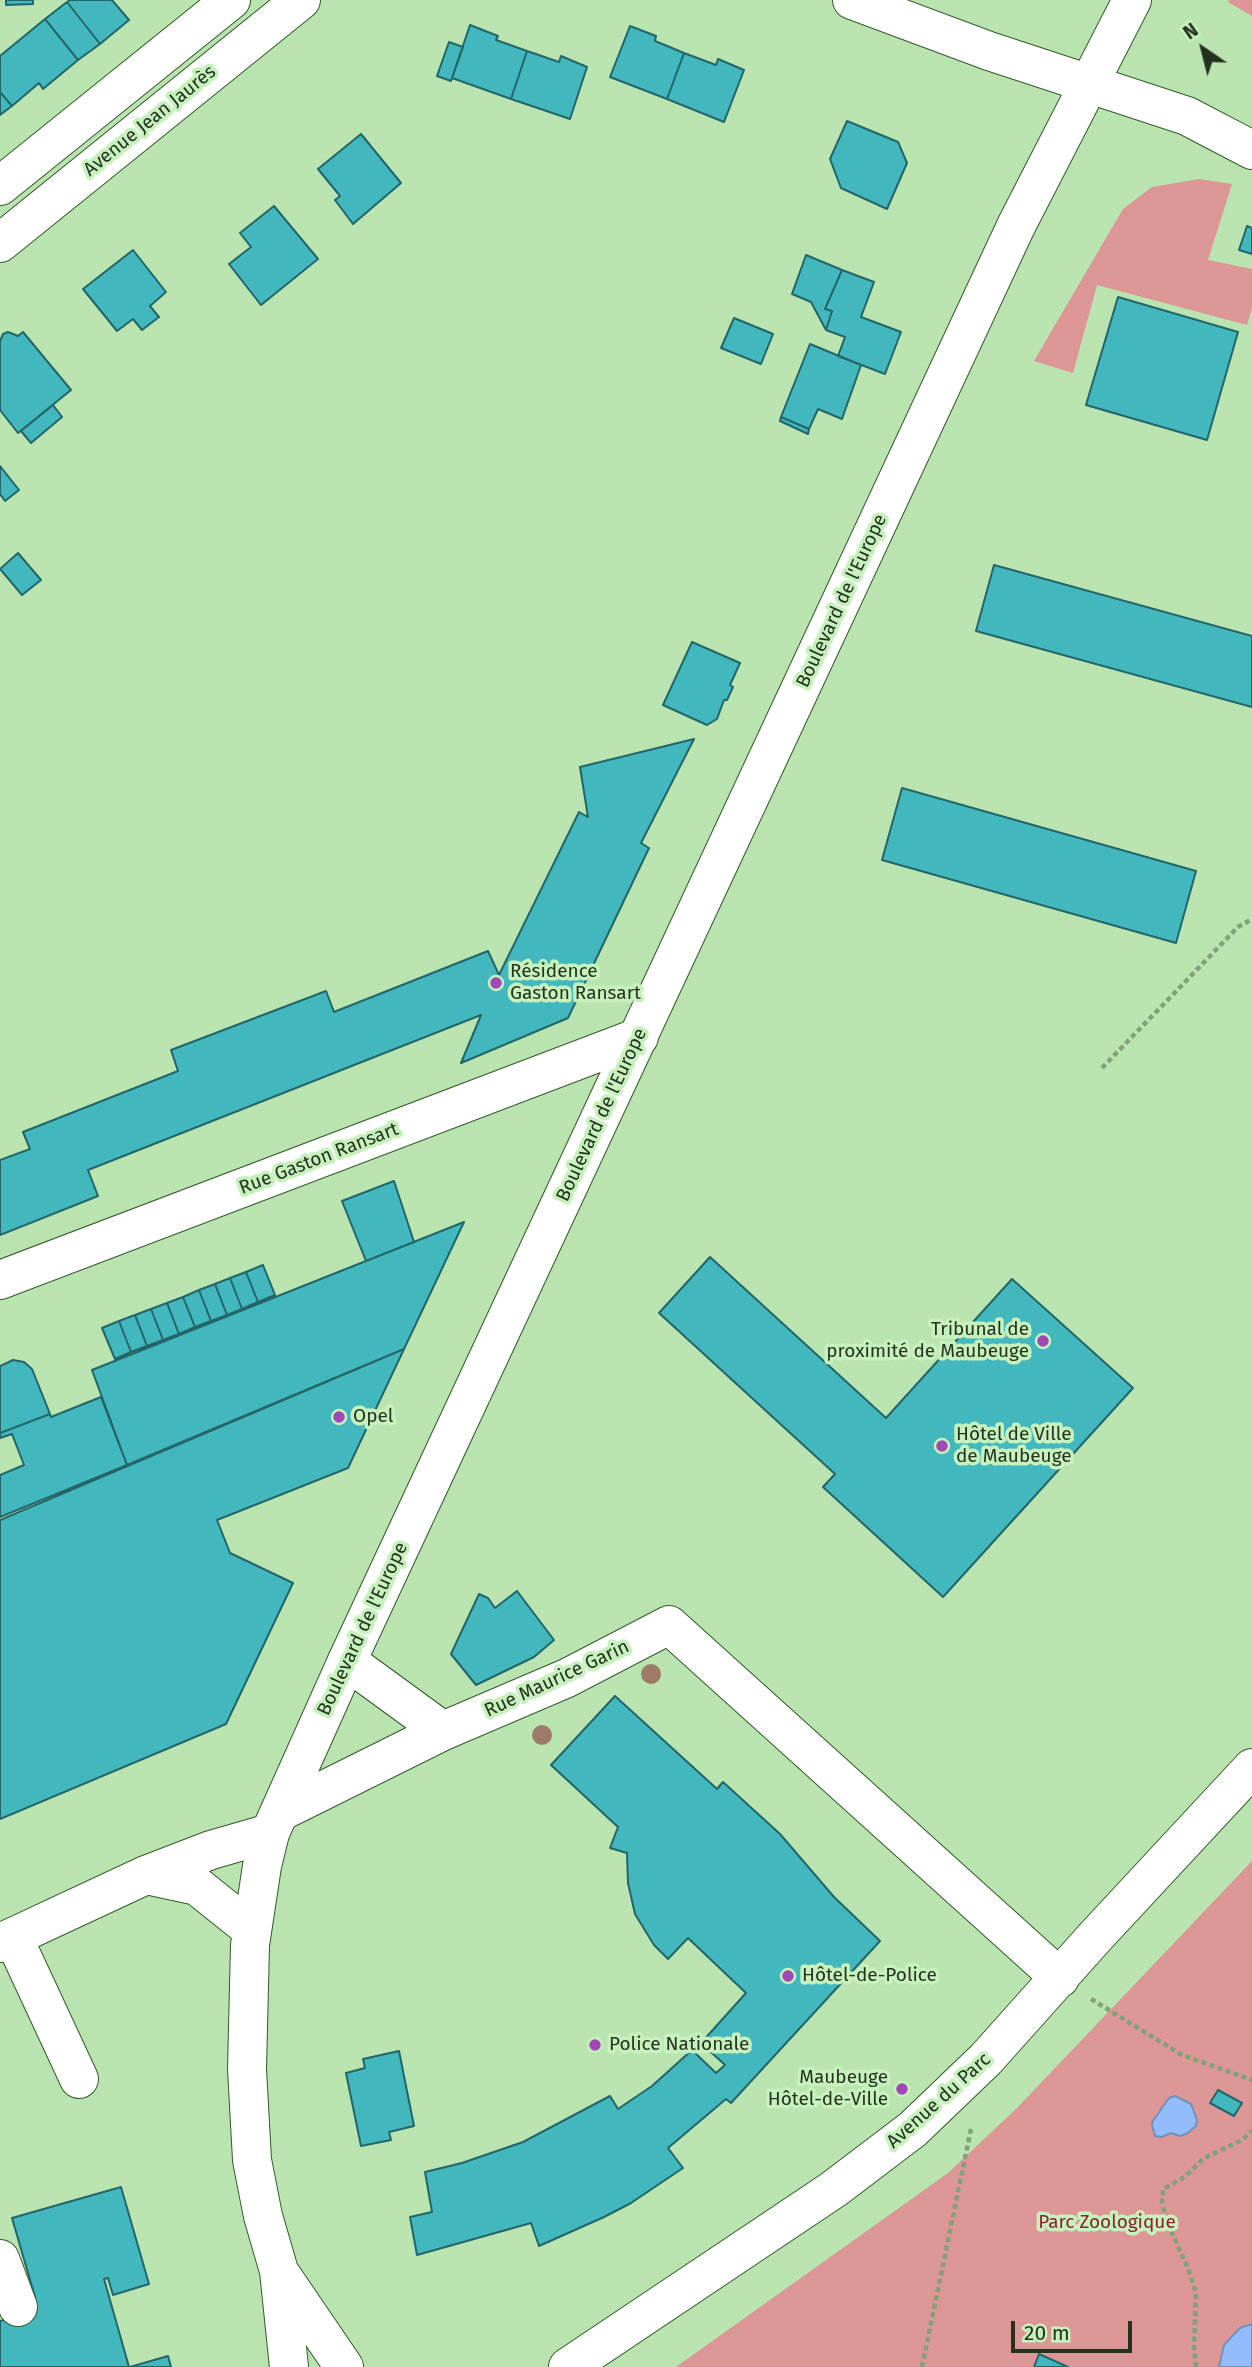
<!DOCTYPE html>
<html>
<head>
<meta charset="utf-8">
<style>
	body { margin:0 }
	#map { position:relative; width:1252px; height:2367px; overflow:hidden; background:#b9e3af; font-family:"Fira Sans",sans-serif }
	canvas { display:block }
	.north { position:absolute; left:1168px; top:14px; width:70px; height:70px; -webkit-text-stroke:5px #c6f0bc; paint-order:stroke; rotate:325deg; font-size:19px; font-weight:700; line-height:28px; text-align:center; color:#23331f }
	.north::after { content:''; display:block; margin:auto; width:24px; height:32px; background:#23331f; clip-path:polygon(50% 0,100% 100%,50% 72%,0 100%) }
	.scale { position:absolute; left:1011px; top:2321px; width:121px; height:32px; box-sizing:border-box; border:4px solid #23331f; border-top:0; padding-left:9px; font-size:21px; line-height:24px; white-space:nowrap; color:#23331f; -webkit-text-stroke:5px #c6f0bc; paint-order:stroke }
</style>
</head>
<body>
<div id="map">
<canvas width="1252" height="2367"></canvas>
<div class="north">N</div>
<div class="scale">20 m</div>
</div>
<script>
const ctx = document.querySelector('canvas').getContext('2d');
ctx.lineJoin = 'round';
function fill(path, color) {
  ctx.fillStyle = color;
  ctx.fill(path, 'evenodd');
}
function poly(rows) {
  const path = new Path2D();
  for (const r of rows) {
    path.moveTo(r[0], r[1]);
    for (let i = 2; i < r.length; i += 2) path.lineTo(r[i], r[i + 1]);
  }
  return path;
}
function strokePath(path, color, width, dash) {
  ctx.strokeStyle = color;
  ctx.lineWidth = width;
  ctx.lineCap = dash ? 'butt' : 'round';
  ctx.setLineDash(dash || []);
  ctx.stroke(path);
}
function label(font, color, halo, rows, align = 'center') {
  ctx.font = font + ' "Fira Sans",sans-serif';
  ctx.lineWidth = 7;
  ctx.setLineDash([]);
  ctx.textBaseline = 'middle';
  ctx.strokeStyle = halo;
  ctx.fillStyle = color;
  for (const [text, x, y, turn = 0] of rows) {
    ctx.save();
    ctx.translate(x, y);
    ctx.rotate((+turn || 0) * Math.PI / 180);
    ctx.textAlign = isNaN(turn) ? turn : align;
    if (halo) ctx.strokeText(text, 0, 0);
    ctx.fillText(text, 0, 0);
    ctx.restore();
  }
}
const green = poly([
	[1229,0,1252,0,1252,16,1228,2],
	[1199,179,1232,184,1208,260,1252,269,1252,307,1247,325,1097,285,1073,373,1034,361,1123,209,1152,187],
	[1252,1861,1252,2367,676,2367,948,2173,1017,2108]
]);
const water = poly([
	[1175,2096,1191,2104,1197,2120,1196,2126,1186,2134,1180,2136,1171,2133,1161,2137,1155,2136,1152,2125,1153,2121,1169,2098,1175,2096],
	[1252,2324,1252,2367,1219,2367,1224,2345,1240,2328,1252,2324]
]);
const building = poly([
	[6,0,33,0,33,4,6,5,6,0],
	[70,0,112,0,129,20,100,44,67,2,70,0],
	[67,2,100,44,78,60,45,19,67,2],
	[45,19,78,60,43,89,39,83,12,106,0,92,0,56,45,19],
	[470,25,498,36,496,40,527,51,511,99,452,78,470,25],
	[630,26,656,36,655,41,684,53,667,99,610,77,630,26],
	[449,42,463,47,451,81,437,76,449,42],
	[527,51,559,62,561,56,587,67,570,119,511,99,527,51],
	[684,53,716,65,718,59,744,70,724,122,667,99,684,53],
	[0,92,12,106,0,115,0,92],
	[847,121,898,142,907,163,887,209,841,188,830,159,847,121],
	[361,134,401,183,353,224,335,200,340,196,318,169,361,134],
	[274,206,318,259,261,305,229,264,251,247,240,233,274,206],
	[1247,226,1252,228,1252,254,1239,250,1247,226],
	[133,250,166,292,150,306,159,317,142,330,133,319,117,331,83,289,133,250],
	[806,255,842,270,825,309,832,311,826,330,811,302,792,294,806,255],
	[842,270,874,282,861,317,901,332,885,374,838,356,845,337,826,330,832,311,825,309,842,270],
	[1118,297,1238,332,1207,440,1086,405,1118,297],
	[734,318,773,334,761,364,721,348,734,318],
	[8,332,18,336,23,332,71,390,18,433,0,410,0,341,3,334,8,332],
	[810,344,861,365,842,419,818,409,809,429,781,417,810,344],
	[53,405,62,417,31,443,21,431,53,405],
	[781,417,809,429,808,434,780,421,781,417],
	[0,466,19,490,5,501,0,494,0,466],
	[18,553,41,580,22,595,0,569,18,553],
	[994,565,1252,636,1252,707,976,631,994,565],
	[692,642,740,663,730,685,733,687,727,700,724,700,717,719,707,725,663,705,692,642],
	[694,739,641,843,649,848,568,1018,461,1063,481,1015,88,1170,98,1196,0,1235,0,1160,30,1149,23,1132,178,1071,171,1050,326,991,334,1012,488,951,499,975,579,812,588,817,580,767,694,739],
	[902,788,1196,871,1176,943,882,860,902,788],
	[394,1181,414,1242,366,1261,342,1201,394,1181],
	[464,1222,404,1349,127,1465,92,1370,464,1222],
	[710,1257,886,1418,1012,1279,1133,1388,943,1597,823,1487,835,1474,659,1313,710,1257],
	[263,1265,275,1295,258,1302,246,1272,263,1265],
	[246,1272,258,1302,242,1309,230,1278,246,1272],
	[230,1278,242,1309,227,1315,215,1284,230,1278],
	[215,1284,227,1315,211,1321,199,1290,215,1284],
	[199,1290,211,1321,195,1327,183,1297,199,1290],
	[183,1297,195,1327,179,1334,167,1303,183,1297],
	[167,1303,179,1334,163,1340,151,1309,167,1303],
	[151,1309,163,1340,147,1346,135,1315,151,1309],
	[135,1315,147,1346,131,1352,119,1321,135,1315],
	[119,1321,131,1352,115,1359,102,1328,119,1321],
	[404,1349,348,1468,217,1520,230,1553,293,1583,226,1724,0,1819,0,1520,404,1349],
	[13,1360,24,1362,32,1369,50,1414,0,1433,0,1366,13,1360],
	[101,1397,127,1465,0,1517,0,1475,24,1465,12,1434,0,1438,0,1433,50,1414,51,1417,101,1397],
	[517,1591,554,1640,534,1657,476,1685,451,1654,479,1594,488,1598,495,1608,517,1591],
	[615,1696,717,1789,723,1782,780,1834,834,1897,880,1941,731,2103,726,2099,668,2148,683,2168,631,2203,604,2217,539,2246,531,2223,417,2255,410,2217,432,2212,425,2172,462,2163,523,2142,610,2096,618,2109,652,2086,692,2050,716,2073,725,2065,701,2043,746,1993,688,1938,668,1959,654,1945,635,1914,628,1883,627,1853,610,1848,618,1827,551,1765,615,1696],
	[399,2051,414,2126,389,2132,391,2140,361,2146,346,2073,365,2068,363,2059,399,2051],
	[1218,2090,1242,2103,1234,2116,1210,2103,1218,2090],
	[121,2187,149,2284,113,2295,108,2278,104,2279,129,2367,0,2367,0,2321,30,2312,35,2297,12,2218,121,2187],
	[1039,2354,1068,2367,1034,2367,1039,2354],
	[168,2356,171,2367,130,2367,168,2356]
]);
const path = poly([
	[1102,1068,1238,927,1252,919],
	[1091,1999,1182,2055,1252,2080],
	[922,2367,971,2129],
	[1196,2367,1194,2348,1196,2293,1188,2268,1167,2222,1162,2202,1163,2189,1185,2177,1204,2158,1242,2140,1252,2131]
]);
const minor = poly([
	[852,0,989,51,1187,116,1252,150],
	[0,1280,639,1037],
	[347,1661,443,1731],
	[280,1812,443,1731,567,1678,669,1625,1060,1978],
	[146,1875,197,1886,252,1930],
	[13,1937,79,2079],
	[0,1943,146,1875,211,1850,270,1833],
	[0,2259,18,2307],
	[568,2367,834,2189,913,2129,986,2059,1095,1937,1252,1768]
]);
const major = poly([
	[0,186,231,0],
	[0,243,301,0],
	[282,2276,344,2367],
	[289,2367,279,2271,263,2216,252,2160,247,2069,250,1945,262,1866,270,1833,347,1661,1016,226,1132,0]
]);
const trees = [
	[651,1674],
	[542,1735]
];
const markers = [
	[496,983,7,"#a049b5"],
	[1043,1341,7,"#a049b5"],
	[339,1417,7,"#a049b5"],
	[942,1446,7,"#a049b5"],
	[788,1976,7,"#a049b5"],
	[595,2045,7,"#a049b5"],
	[902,2089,7,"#a049b5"]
];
const streetNames = [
	["Avenue Jean Jaurès",150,121,-39],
	["Boulevard de l'Europe",842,601,-65],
	["Boulevard de l'Europe",602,1115,-65],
	["Rue Gaston Ransart",319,1159,-21],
	["Boulevard de l'Europe",363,1629,-65],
	["Rue Maurice Garin",557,1679,-25],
	["Avenue du Parc",939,2101,-42]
];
const poiNames = [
	["Résidence",510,972],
	["Gaston Ransart",510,994],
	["Tribunal de",1029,1330,"right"],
	["proximité de Maubeuge",1029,1352,"right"],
	["Opel",353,1417],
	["Hôtel de Ville",956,1435],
	["de Maubeuge",956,1457],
	["Hôtel-de-Police",802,1976],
	["Police Nationale",609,2045],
	["Maubeuge",888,2078,"right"],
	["Hôtel-de-Ville",888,2100,"right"]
];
const parkNames = [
	["Parc Zoologique",1107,2223]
];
fill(green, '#db9695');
fill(water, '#93bcfd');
strokePath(water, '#7193ba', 2);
fill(building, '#42b7bd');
strokePath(building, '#236669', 2);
strokePath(minor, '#35592c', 40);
strokePath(major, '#35592c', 40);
strokePath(path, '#81a179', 4.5, [5, 3.5]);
strokePath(minor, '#fff', 38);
strokePath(major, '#fff', 38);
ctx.fillStyle = '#9e7a68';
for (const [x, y] of trees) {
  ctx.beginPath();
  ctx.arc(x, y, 10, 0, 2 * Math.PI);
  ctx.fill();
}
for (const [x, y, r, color] of markers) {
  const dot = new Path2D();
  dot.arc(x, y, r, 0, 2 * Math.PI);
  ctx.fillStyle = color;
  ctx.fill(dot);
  strokePath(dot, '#c6f0bc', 2.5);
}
label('19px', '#23331f', '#c6f0bc', streetNames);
label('19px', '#23331f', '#c6f0bc', poiNames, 'left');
label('19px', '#87242e', '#c6f0bc', parkNames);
</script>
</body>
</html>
